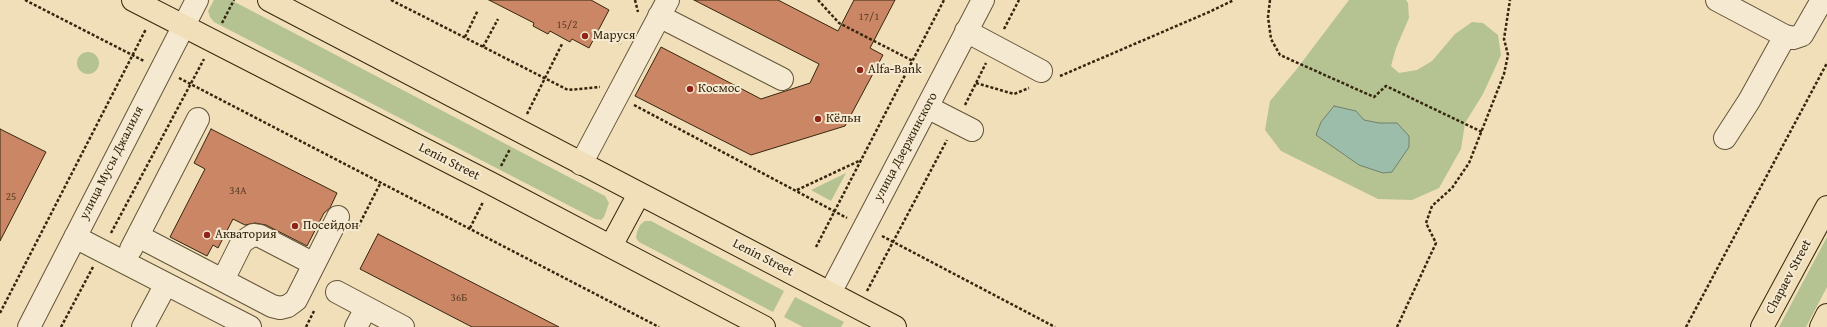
<!DOCTYPE html>
<html>
<head>
<meta charset="utf-8">
<style>
	body { margin:0 }
	canvas { display:block; background:#f0dfb8 }
</style>
</head>
<body>
<canvas width="1827" height="327"></canvas>
<script>
const ctx = document.querySelector('canvas').getContext('2d');
ctx.lineJoin = 'round';
function fill(path, color) {
  ctx.fillStyle = color;
  ctx.fill(path, 'evenodd');
}
function poly(rows) {
  const path = new Path2D();
  for (const r of rows) {
    if (r.length === 3) {
      path.moveTo(r[0] + r[2], r[1]);
      path.arc(r[0], r[1], r[2], 0, 2 * Math.PI);
      continue;
    }
    path.moveTo(r[0], r[1]);
    for (let i = 2; i < r.length; i += 2) path.lineTo(r[i], r[i + 1]);
  }
  return path;
}
function strokePath(path, color, width, dash) {
  ctx.strokeStyle = color;
  ctx.lineWidth = width;
  ctx.lineCap = dash ? 'butt' : 'round';
  ctx.setLineDash(dash || []);
  ctx.stroke(path);
}
function label(font, color, halo, rows, align = 'center') {
  ctx.font = font + ' "Gentium Book Plus",serif';
  ctx.lineWidth = 4;
  ctx.setLineDash([]);
  ctx.textBaseline = 'middle';
  ctx.strokeStyle = halo;
  ctx.fillStyle = color;
  for (const [text, x, y, turn = 0] of rows) {
    ctx.save();
    ctx.translate(x, y);
    ctx.rotate((+turn || 0) * Math.PI / 180);
    ctx.textAlign = isNaN(turn) ? turn : align;
    if (halo) ctx.strokeText(text, 0, 0);
    ctx.fillText(text, 0, 0);
    ctx.restore();
  }
}
const green = poly([
	[214,0,231,0,605,196,609,203,604,217,601,220,595,219,214,22,210,17,208,11],
	[1349,0,1406,0,1408,3,1409,18,1396,48,1391,66,1399,73,1417,70,1432,61,1455,34,1472,22,1483,23,1498,35,1501,55,1483,94,1465,123,1461,149,1439,188,1412,200,1378,199,1281,151,1265,130,1270,101,1296,70],
	[88,63,11],
	[846,173,831,201,811,190],
	[645,221,651,221,784,291,773,312,639,242,636,238,637,232,640,225],
	[1827,237,1827,287,1806,327,1779,327],
	[795,297,844,322,841,327,803,327,784,317]
]);
const water = poly([
	[1334,106,1356,111,1364,120,1379,123,1397,123,1409,136,1409,147,1392,172,1383,173,1359,165,1316,135,1321,122,1334,106]
]);
const building = poly([
	[489,0,591,0,609,10,589,48,572,39,570,42,550,31,548,34,533,26,534,23,489,0],
	[694,0,778,0,838,31,854,0,895,0,870,48,883,55,845,126,751,155,635,96,661,47,761,99,810,83,819,64,694,0],
	[0,129,46,152,0,241,0,129],
	[211,129,337,193,330,208,324,213,307,246,266,225,255,223,245,225,233,219,218,248,213,245,207,256,170,237,205,169,194,163,211,129],
	[378,234,559,327,472,327,360,269,378,234]
]);
const path = poly([
	[25,0,144,61],
	[391,0,568,90,600,87],
	[635,0,638,12],
	[818,0,839,23,913,61],
	[1270,0,1268,17,1271,39,1280,55,1374,97,1386,86,1482,132],
	[222,23,234,0],
	[1004,29,1019,0],
	[603,35,621,44],
	[465,37,478,10],
	[483,47,498,19],
	[1060,76,1209,12,1234,0],
	[179,78,659,327],
	[976,83,1014,94,1029,88],
	[634,105,847,218],
	[965,105,986,63],
	[527,114,562,44],
	[501,166,510,149],
	[797,190,861,160],
	[358,227,381,182],
	[470,228,483,202],
	[111,233,204,59],
	[882,236,1055,327],
	[816,247,944,0],
	[867,291,947,140],
	[0,313,146,29],
	[61,327,93,267],
	[306,327,314,311],
	[1397,327,1436,243,1426,223,1432,206,1452,188,1469,163,1504,74,1508,55,1504,39,1510,0],
	[1686,327,1827,63]
]);
const minor = poly([
	[1717,0,1785,36,1793,38,1802,35,1822,0],
	[659,16,782,79],
	[966,31,1041,71],
	[927,107,972,130],
	[1725,138,1749,101,1785,36],
	[581,164,668,0],
	[138,236,272,306,280,308,288,306,296,300,338,217],
	[75,237,250,327],
	[131,249,198,119],
	[223,280,242,242,253,235,260,236,314,264],
	[337,292,403,327],
	[830,293,983,0],
	[29,327,197,0],
	[143,327,166,284],
	[356,327,366,308]
]);
const major = poly([
	[133,0,492,184,764,327],
	[269,0,895,327],
	[611,246,639,194],
	[1762,327,1827,207],
	[1821,327,1827,315]
]);
const markers = [
	[585,36,4,"#8f2418"],
	[860,70,4,"#8f2418"],
	[690,89,4,"#8f2418"],
	[818,119,4,"#8f2418"],
	[295,226,4,"#8f2418"],
	[207,235,4,"#8f2418"]
];
const numberNames = [
	["17/1",869,17],
	["15/2",567,25],
	["34А",238,191],
	["25",11,197],
	["36Б",459,298]
];
const poiNames = [
	["Маруся",593,36],
	["Alfa-Bank",868,70],
	["Космос",698,89],
	["Кёльн",826,119],
	["Посейдон",303,226],
	["Акватория",215,235]
];
const streetNames = [
	["улица Дзержинского",906,147,-62],
	["Lenin Street",449,162,27],
	["улица Мусы Джалиля",112,163,-63],
	["Lenin Street",763,258,27],
	["Chapaev Street",1789,277,-62]
];
fill(green, '#b5c393');
fill(water, '#9bbdaa');
strokePath(water, '#73816c', 1);
fill(building, '#cb8765');
strokePath(building, '#36260e', 1);
strokePath(minor, '#645438', 24);
strokePath(major, '#36260e', 24);
strokePath(path, '#36260e', 2.5, [3, 2]);
strokePath(minor, '#f5ead1', 22);
strokePath(major, '#f0dfb8', 22);
for (const [x, y, r, color] of markers) {
  const dot = new Path2D();
  dot.arc(x, y, r, 0, 2 * Math.PI);
  ctx.fillStyle = color;
  ctx.fill(dot);
  strokePath(dot, '#f5ead1', 1.5);
}
label('11px', '#5b3e24', null, numberNames);
label('13px', '#36260e', '#f5ead1', poiNames, 'left');
label('13px', '#36260e', '#f5ead1', streetNames);
</script>
</body>
</html>
